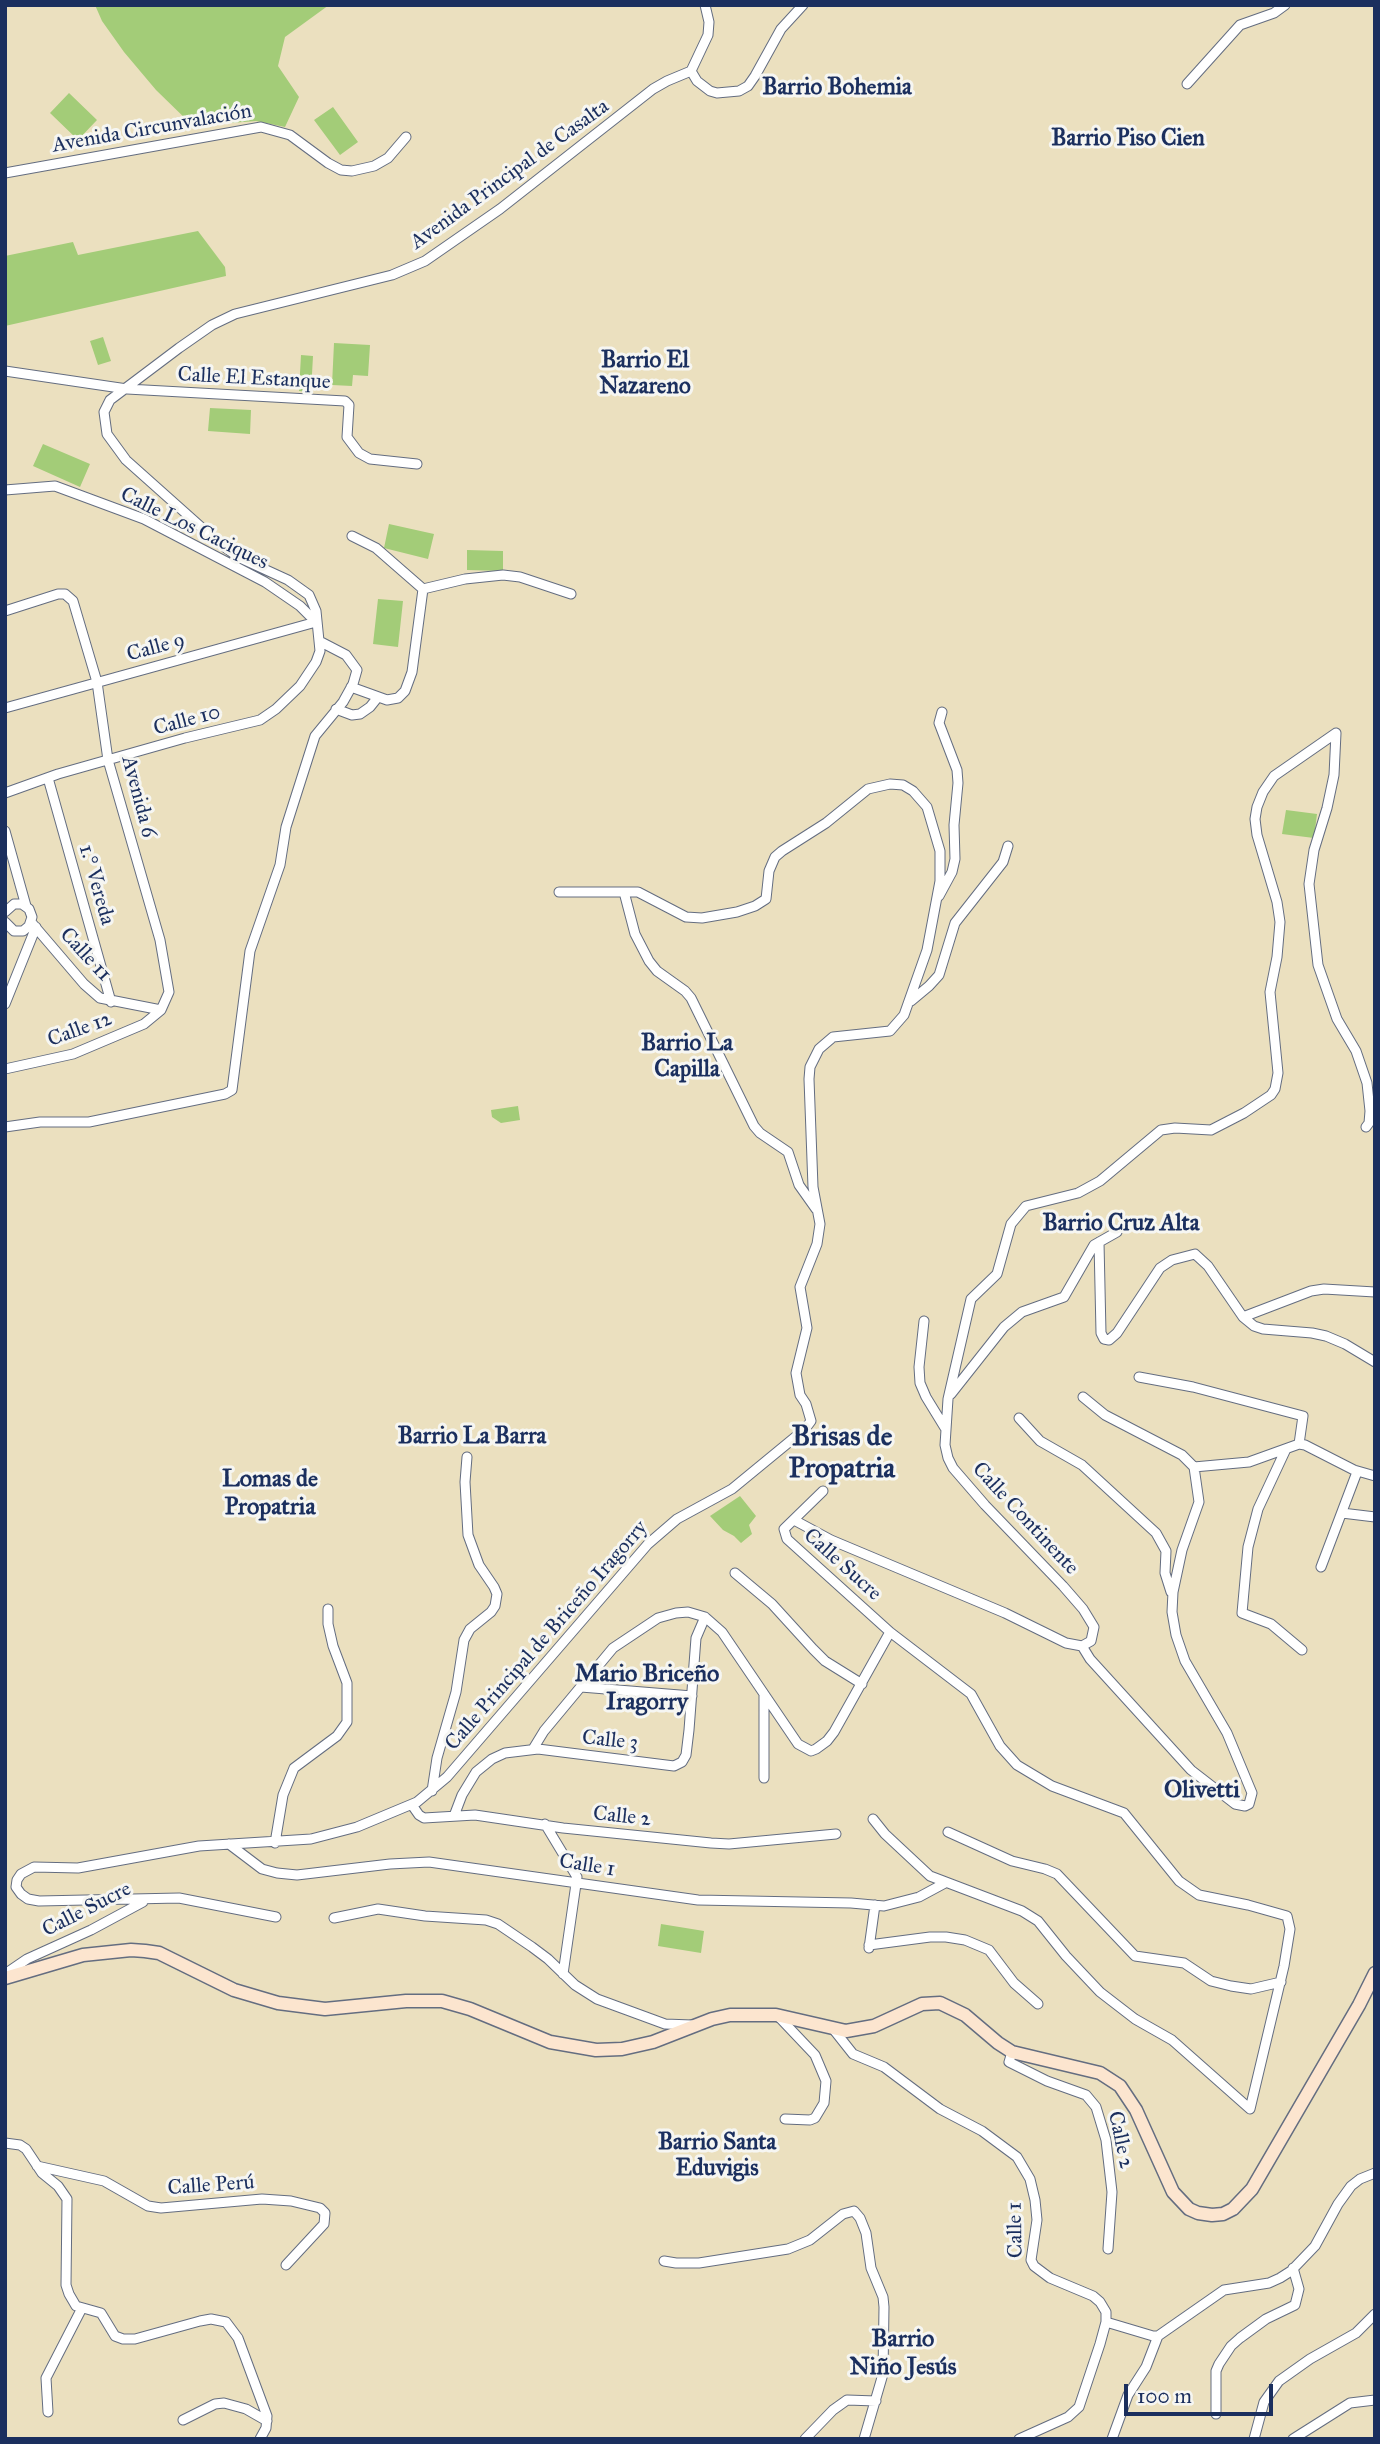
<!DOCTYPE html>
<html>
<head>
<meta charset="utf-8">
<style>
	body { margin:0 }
	#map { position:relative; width:1380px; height:2444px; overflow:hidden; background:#ebe0bf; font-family:"IM FELL Great Primer",serif }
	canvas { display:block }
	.frame { position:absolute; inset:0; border:7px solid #1b2f5e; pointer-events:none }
	.scale { position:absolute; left:1124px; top:2384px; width:149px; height:32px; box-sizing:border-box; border:4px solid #1b2f5e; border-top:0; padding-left:9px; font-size:21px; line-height:24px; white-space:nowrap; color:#1b2f5e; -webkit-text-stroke:5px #f6f6f2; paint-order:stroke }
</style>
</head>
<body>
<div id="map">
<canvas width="1380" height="2444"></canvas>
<div class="frame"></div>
<div class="scale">100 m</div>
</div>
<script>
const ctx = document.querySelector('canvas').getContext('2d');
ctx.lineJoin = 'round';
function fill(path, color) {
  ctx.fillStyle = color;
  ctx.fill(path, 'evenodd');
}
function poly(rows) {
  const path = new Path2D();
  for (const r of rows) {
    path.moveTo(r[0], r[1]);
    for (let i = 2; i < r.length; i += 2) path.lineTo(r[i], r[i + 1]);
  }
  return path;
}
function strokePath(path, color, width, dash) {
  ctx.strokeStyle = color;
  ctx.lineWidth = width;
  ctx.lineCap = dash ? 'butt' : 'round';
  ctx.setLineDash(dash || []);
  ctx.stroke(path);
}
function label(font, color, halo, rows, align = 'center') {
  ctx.font = font + ' "IM FELL Great Primer",serif';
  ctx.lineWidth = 6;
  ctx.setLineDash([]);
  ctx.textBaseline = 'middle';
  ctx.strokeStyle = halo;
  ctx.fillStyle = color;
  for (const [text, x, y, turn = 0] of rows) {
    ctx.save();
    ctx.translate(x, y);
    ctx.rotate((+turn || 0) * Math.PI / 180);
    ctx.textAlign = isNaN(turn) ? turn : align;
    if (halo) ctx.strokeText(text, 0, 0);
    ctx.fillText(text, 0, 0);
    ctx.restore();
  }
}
const green = poly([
	[95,5,329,5,285,37,278,66,299,97,285,127,256,121,193,126,156,90,124,52,102,21],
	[69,93,97,120,78,140,50,113],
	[333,107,358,142,340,155,314,120],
	[198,231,225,267,226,276,5,326,5,256,73,242,78,255],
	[103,337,111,361,98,365,90,341],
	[334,343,370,345,368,376,353,375,352,386,332,385],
	[301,355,313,356,311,392,299,391],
	[210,408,251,410,250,434,208,431],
	[43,444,90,464,80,487,33,466],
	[389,524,434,534,428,559,384,548],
	[467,550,503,551,503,571,467,570],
	[378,599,403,601,398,647,373,644],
	[1286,810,1317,814,1314,838,1282,834],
	[518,1106,520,1120,501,1123,492,1117,491,1110],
	[740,1496,756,1516,749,1525,752,1534,741,1543,734,1536,723,1530,710,1516],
	[661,1924,704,1931,701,1953,658,1946]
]);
const street = poly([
	[691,71,697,81,710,91,717,93,739,91,748,86,755,76,781,29,803,5],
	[691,71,708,35,709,22,705,5],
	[1187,84,1240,25,1274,13,1285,5],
	[5,173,261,127,290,135,328,163,341,170,352,171,374,166,388,158,406,137],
	[5,371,127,389,345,401,349,405,347,437,359,453,370,459,417,464],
	[5,490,55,486,144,519,265,582,300,606,316,622],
	[352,536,376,548,423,589],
	[423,589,465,579,503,575,520,577,571,594],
	[5,611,58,594,65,594,73,601,97,682,108,760,160,940,169,992,161,1010,144,1024,73,1054,5,1069],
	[351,687,387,700,398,698,405,691,412,672,423,589],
	[5,708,316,622],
	[336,709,352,715,360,714,370,707,378,697],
	[1336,733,1334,775,1327,808,1314,850,1309,884,1318,965,1337,1019,1356,1051,1367,1083,1370,1111,1369,1123,1366,1127],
	[48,778,111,1002],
	[5,793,58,774,185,738,260,720,276,709,300,686,316,662,320,651,316,611,309,595,288,580,240,558,219,543,126,460,107,434,104,412,110,400,179,348,212,325,235,314,392,275,425,261,500,209,653,89,667,81,691,71],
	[5,831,26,906],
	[624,892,635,934,649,961,657,971,685,991,691,998,754,1126,760,1133,788,1152,799,1185,816,1209],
	[939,896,952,872,955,859,954,825,958,783,957,770,939,723,942,712],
	[5,912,14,904,22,904,29,909,32,917,29,926,23,931,14,931,5,922],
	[31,922,84,984,100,998,161,1010],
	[911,1001,929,986,939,975,955,923,1003,862,1008,846],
	[5,1004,36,927],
	[5,1127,40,1122,89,1122,225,1094,232,1090,250,951,280,865,286,827,315,736,343,702,353,684,357,670,346,655,321,642],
	[1099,1242,1101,1333,1104,1339,1109,1340,1117,1333,1160,1268,1172,1260,1195,1254,1208,1266,1243,1317,1254,1326,1263,1329,1312,1333,1326,1336,1345,1344,1375,1362],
	[1243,1317,1311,1291,1324,1289,1375,1292],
	[924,1321,919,1367,920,1383,926,1397,945,1428],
	[1139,1377,1193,1387,1303,1416,1299,1444],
	[951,1394,1004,1327,1022,1312,1064,1297,1094,1245,1117,1232],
	[1083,1397,1105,1415,1182,1455,1194,1467],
	[1019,1418,1040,1441,1082,1465,1156,1533,1166,1551,1165,1573,1171,1592],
	[1286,1449,1258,1509,1248,1547,1242,1613,1271,1624,1302,1650],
	[1194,1467,1249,1462,1299,1444,1305,1445,1354,1470,1375,1476],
	[823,1491,784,1529,787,1539,890,1632,971,1694,1000,1746,1017,1765,1052,1786,1124,1813,1179,1881,1199,1895,1248,1905,1287,1916,1290,1929,1284,1966,1250,2109,1172,2040,1135,2019,1100,1992,1066,1956,1038,1921,1022,1911,930,1876,885,1834,873,1819],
	[1342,1513,1375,1517],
	[794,1520,831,1540,1005,1613,1066,1643,1082,1646,1091,1641,1094,1627,1083,1609,1063,1586,985,1505,953,1468,948,1458,945,1445,948,1399,971,1299,997,1274,1011,1224,1026,1206,1078,1193,1100,1181,1161,1130,1175,1128,1211,1130,1244,1113,1271,1095,1275,1089,1278,1073,1270,992,1277,957,1280,922,1277,902,1257,835,1255,819,1257,807,1263,792,1274,776,1336,733],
	[1321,1567,1357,1472],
	[735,1573,772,1604,813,1649,825,1661,862,1684],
	[1082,1646,1090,1659,1191,1770,1235,1804,1245,1806,1249,1804,1252,1793,1227,1733,1185,1661,1176,1635,1172,1612,1173,1592,1182,1550,1199,1502,1194,1467],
	[581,1687,692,1696],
	[764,1696,764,1778],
	[533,1749,544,1731,613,1648,658,1618,676,1613,688,1612,705,1617,722,1632,798,1744,811,1751,816,1749,827,1741,834,1732,890,1632],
	[432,1791,437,1758,456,1692,464,1640,470,1629,491,1612,495,1606,497,1594,494,1587,479,1565,468,1535,465,1482,467,1457],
	[412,1805,419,1815,424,1818,475,1815,563,1828,711,1843,729,1844,836,1834],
	[454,1816,462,1795,476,1772,492,1759,505,1753,538,1749,674,1766,682,1762,686,1755,689,1730,696,1638,705,1617],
	[545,1824,577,1877,563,1974],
	[948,1832,1012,1861,1045,1869,1057,1874,1135,1956,1184,1963,1211,1981,1231,1986,1251,1989,1281,1982],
	[275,1843,283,1795,294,1768,337,1736,347,1722,347,1683,333,1646,328,1624,328,1609],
	[229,1844,262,1869,277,1873,297,1875,390,1864,429,1862,698,1900,851,1903,884,1906,919,1897,945,1883],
	[276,1917,179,1898,39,1901,28,1899,21,1894,16,1887,17,1880,21,1874,34,1867,78,1868,199,1846,311,1839,357,1827,417,1802,447,1777,648,1544,677,1519,732,1489,805,1429,811,1421,806,1404,800,1395,796,1373,807,1328,800,1287,817,1244,820,1224,813,1187,809,1079,810,1067,819,1049,833,1037,890,1031,904,1015,927,950,940,881,940,851,927,807,913,791,903,785,890,784,868,789,826,823,782,851,775,857,769,871,766,899,755,906,737,912,702,918,686,917,638,892,559,892],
	[334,1918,378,1909,425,1916,486,1920,498,1924,532,1947,548,1959,575,1985,597,1999,665,2024,692,2025],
	[869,1945,930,1937,946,1937,965,1940,989,1950,1014,1983,1038,2004],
	[869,1948,875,1905],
	[5,1974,27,1959,91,1930,143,1902],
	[778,2016,815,2055,826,2081,824,2103,815,2118,810,2120,785,2119],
	[834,2030,853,2054,884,2067,940,2109,982,2131,1017,2157,1030,2179,1035,2200,1037,2220,1031,2260,1034,2266,1050,2278,1093,2296,1100,2302,1106,2312,1106,2322,1100,2344,1079,2407,1068,2417,1019,2439],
	[1012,2052,1009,2062,1047,2081,1086,2095,1096,2107,1106,2140,1112,2192,1108,2249],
	[5,2143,20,2145,26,2149,42,2173,58,2186,67,2199,66,2285,69,2294,76,2306,101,2313,115,2336,123,2339,135,2339,200,2321,211,2319,226,2322,238,2338,267,2416,266,2428,260,2439],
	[37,2166,104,2181,148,2206,161,2208,262,2199,291,2201,320,2208,325,2213,324,2224,286,2265],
	[664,2261,676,2263,699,2263,788,2249,810,2240,843,2214,854,2211,860,2218,866,2233,871,2268,883,2297,884,2307,883,2374,864,2439],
	[1106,2322,1153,2336,1158,2336,1224,2290,1269,2283,1280,2278,1291,2271,1315,2246,1338,2204,1351,2186,1360,2179,1375,2173],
	[48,2412,46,2378,82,2308],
	[1216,2414,1216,2371,1219,2364,1231,2346,1240,2338,1266,2319,1295,2305,1299,2289,1293,2268],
	[183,2420,215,2404,224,2403,246,2409,267,2421],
	[805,2439,833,2410,847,2400,876,2401],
	[1112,2439,1128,2395,1146,2367,1158,2336],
	[1254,2439,1264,2402,1279,2381,1310,2359,1356,2333,1375,2314],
	[1293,2439,1350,2403,1375,2400]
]);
const secondary = poly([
	[5,1978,83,1955,131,1950,145,1951,159,1953,234,1990,278,2003,325,2009,406,2001,442,2001,470,2009,550,2042,596,2050,622,2049,653,2042,712,2019,730,2015,776,2015,846,2031,874,2026,922,2004,940,2003,965,2015,998,2043,1012,2052,1100,2073,1120,2086,1136,2110,1173,2192,1189,2209,1198,2213,1212,2215,1223,2214,1233,2209,1252,2189,1359,2005,1375,1973]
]);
const streetNames = [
	["Avenida Circunvalación",152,129,-10],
	["Avenida Principal de Casalta",510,175,-36],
	["Calle El Estanque",254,379,3],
	["Calle Los Caciques",194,529,26],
	["Calle 9",156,648,-15],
	["Calle 10",187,721,-15],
	["Avenida 6",138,797,75],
	["1.° Vereda",96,885,74],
	["Calle 11",85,955,47],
	["Calle 12",80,1030,-20],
	["Calle Continente",1025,1519,47],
	["Calle Sucre",842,1565,42],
	["Calle Principal de Briceño Iragorry",547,1636,-49],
	["Calle 3",610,1741,6],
	["Calle 2",622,1817,6],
	["Calle 1",587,1866,9],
	["Calle Sucre",87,1910,-27],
	["Calle 2",1120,2140,78],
	["Calle Perú",211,2186,-4],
	["Calle 1",1016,2230,-91]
];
const neighbourhoodNames = [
	["Barrio Bohemia",837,88],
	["Barrio Piso Cien",1128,139],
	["Barrio El",645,361],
	["Nazareno",645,387],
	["Barrio La",687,1044],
	["Capilla",687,1070],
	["Barrio Cruz Alta",1121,1224],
	["Barrio La Barra",472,1437],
	["Barrio Santa",717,2143],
	["Eduvigis",717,2169]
];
const quarterNames = [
	["Lomas de",270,1480],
	["Propatria",270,1508],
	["Mario Briceño",647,1675],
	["Iragorry",647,1703],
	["Olivetti",1202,1791],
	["Barrio",903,2340],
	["Niño Jesús",903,2368]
];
const districtNames = [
	["Brisas de",842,1438],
	["Propatria",842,1470]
];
fill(green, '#a3cc78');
strokePath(street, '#646d80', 11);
strokePath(secondary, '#646d80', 15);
strokePath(street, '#fff', 9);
strokePath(secondary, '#fce5cf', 12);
label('21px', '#1b2f5e', '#f6f6f2', streetNames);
label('bold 23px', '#1b2f5e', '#f6f6f2', neighbourhoodNames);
label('bold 24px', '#1b2f5e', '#f6f6f2', quarterNames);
label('bold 28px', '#1b2f5e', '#f6f6f2', districtNames);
</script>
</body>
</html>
